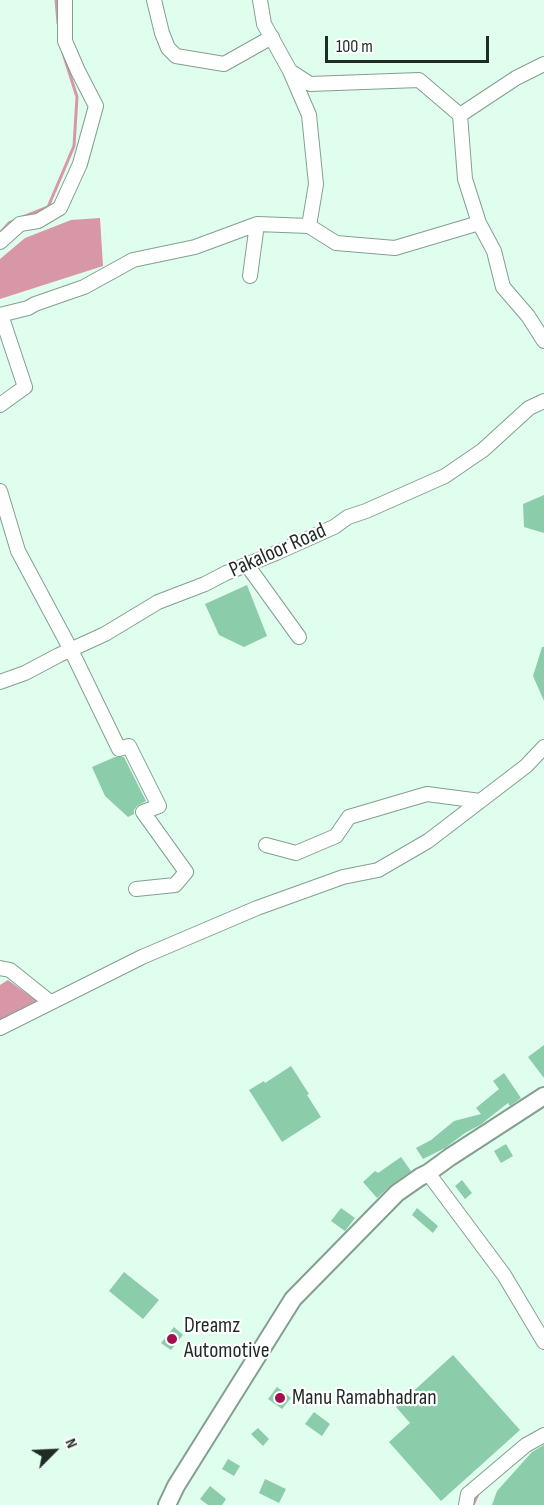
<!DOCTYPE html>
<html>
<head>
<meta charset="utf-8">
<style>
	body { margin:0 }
	#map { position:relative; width:544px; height:1505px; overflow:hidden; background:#e0feed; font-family:"Sofia Sans Condensed",sans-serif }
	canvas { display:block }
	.north { position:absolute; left:24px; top:1421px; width:60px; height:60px; -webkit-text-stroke:4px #fff; paint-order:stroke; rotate:66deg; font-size:16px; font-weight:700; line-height:24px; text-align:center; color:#1f2b25 }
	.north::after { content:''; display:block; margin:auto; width:21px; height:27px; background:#1f2b25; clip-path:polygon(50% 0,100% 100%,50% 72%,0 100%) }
	.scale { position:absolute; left:325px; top:36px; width:164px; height:27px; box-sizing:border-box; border:3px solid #1f2b25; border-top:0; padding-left:8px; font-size:18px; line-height:21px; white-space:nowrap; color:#1f2b25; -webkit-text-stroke:4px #fff; paint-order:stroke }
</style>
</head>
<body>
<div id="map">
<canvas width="544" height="1505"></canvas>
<div class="north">N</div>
<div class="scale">100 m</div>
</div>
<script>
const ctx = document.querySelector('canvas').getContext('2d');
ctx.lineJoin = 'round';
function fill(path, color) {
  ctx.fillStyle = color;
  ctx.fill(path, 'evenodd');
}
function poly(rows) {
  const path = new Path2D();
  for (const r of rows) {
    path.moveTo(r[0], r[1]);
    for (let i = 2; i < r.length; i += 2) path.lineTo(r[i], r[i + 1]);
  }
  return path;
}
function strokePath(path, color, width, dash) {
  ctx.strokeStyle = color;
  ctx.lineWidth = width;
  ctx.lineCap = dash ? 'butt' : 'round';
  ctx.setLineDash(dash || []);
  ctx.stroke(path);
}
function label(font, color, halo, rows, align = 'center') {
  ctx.font = font + ' "Sofia Sans Condensed",sans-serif';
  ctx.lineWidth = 4.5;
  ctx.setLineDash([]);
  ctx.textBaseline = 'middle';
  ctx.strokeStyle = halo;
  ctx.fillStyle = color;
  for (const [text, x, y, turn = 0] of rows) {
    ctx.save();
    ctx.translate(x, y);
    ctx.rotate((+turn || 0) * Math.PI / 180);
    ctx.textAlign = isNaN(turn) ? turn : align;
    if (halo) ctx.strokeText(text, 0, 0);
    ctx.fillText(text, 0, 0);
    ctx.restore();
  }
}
const water = poly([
	[100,218,103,266,0,299,0,259,25,238,71,220],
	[8,980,37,1001,0,1021,0,985]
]);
const stream = poly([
	[56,0,58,23],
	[23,217,48,207,74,146,77,97,63,53],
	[0,233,9,223,14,221],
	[473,1505,478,1494]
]);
const building = poly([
	[544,495,544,533,524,527,523,504],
	[247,585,267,636,244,647,219,635,205,604],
	[542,647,544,647,544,701,533,676],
	[115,757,124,757,146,801,137,806,134,810,134,814,128,817,105,796,92,767],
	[544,1045,544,1078,528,1057],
	[291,1066,309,1094,307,1095,321,1117,282,1142,249,1090,264,1081,265,1083],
	[504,1073,521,1098,510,1106,508,1103,480,1125,465,1133,445,1148,423,1159,416,1148,431,1140,454,1121,481,1114,476,1108,499,1089,493,1081],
	[506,1144,513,1156,501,1163,494,1151],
	[401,1157,411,1171,391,1185,377,1198,363,1182,375,1171,378,1173],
	[462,1180,472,1193,465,1199,455,1186],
	[341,1208,355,1218,345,1231,331,1221],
	[417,1208,438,1226,433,1233,412,1215],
	[124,1272,159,1300,143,1319,109,1291],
	[174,1327,183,1335,171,1350,161,1343],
	[453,1355,520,1430,441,1501,389,1442,410,1423,396,1407],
	[277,1387,291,1398,282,1409,268,1399],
	[314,1412,330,1424,322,1436,305,1424],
	[258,1428,269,1439,263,1446,251,1434],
	[544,1445,544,1505,492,1505,497,1491,532,1452],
	[228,1459,240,1466,234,1476,222,1469],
	[265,1479,286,1489,279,1503,259,1493],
	[210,1486,226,1499,222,1505,208,1505,200,1499]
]);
const minor = poly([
	[154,0,162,33,168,48,176,56,224,64,272,37],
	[290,71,310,84,419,80,460,115,465,179,479,223,494,251,503,287,528,316,544,341],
	[460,115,516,78,544,64],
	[309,226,336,243,395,248,479,223],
	[0,242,20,224,38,221,60,208,80,164,96,106,78,71,65,41,65,0],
	[250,276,257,224,309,226,316,184,309,115,290,71,264,24,260,0],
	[0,315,28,308,35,304,84,287,133,260,195,247,257,224],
	[0,405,25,387,1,315],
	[0,491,18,551,71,650,119,749,129,746,159,806,143,812,186,872,175,885,136,889],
	[247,565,299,637],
	[0,682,25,673,59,655,105,634,158,602,205,584,226,573,276,553,334,527,348,517,366,511,445,476,483,450,529,408,544,401],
	[266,845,296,853,336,836,349,817,427,794,480,801],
	[0,968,10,970,50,1002],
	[0,1028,142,957,257,908,343,877,378,870,428,841,526,766,544,747],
	[428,1173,504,1275,544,1342],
	[466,1505,468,1494,526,1445,544,1435]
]);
const major = poly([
	[167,1505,176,1486,293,1299,397,1193,420,1177,428,1173,450,1157,544,1096]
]);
const markers = [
	[172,1339,6,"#a30f50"],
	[280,1398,6,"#a30f50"]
];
const streetNames = [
	["Pakaloor Road",278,551,-24]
];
const poiNames = [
	["Dreamz",184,1326],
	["Automotive",184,1351],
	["Manu Ramabhadran",292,1398]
];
fill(water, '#d897a7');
strokePath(stream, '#d897a7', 3);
fill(building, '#8bccab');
strokePath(minor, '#839f90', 16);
strokePath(major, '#839f90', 20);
strokePath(minor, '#fff', 14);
strokePath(major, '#fff', 16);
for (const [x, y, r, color] of markers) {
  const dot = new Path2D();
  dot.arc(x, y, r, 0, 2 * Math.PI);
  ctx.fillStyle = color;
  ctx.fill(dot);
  strokePath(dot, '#fff', 2);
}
label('22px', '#1f2b25', '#fff', streetNames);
label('22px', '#1f2b25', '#fff', poiNames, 'left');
</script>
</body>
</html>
